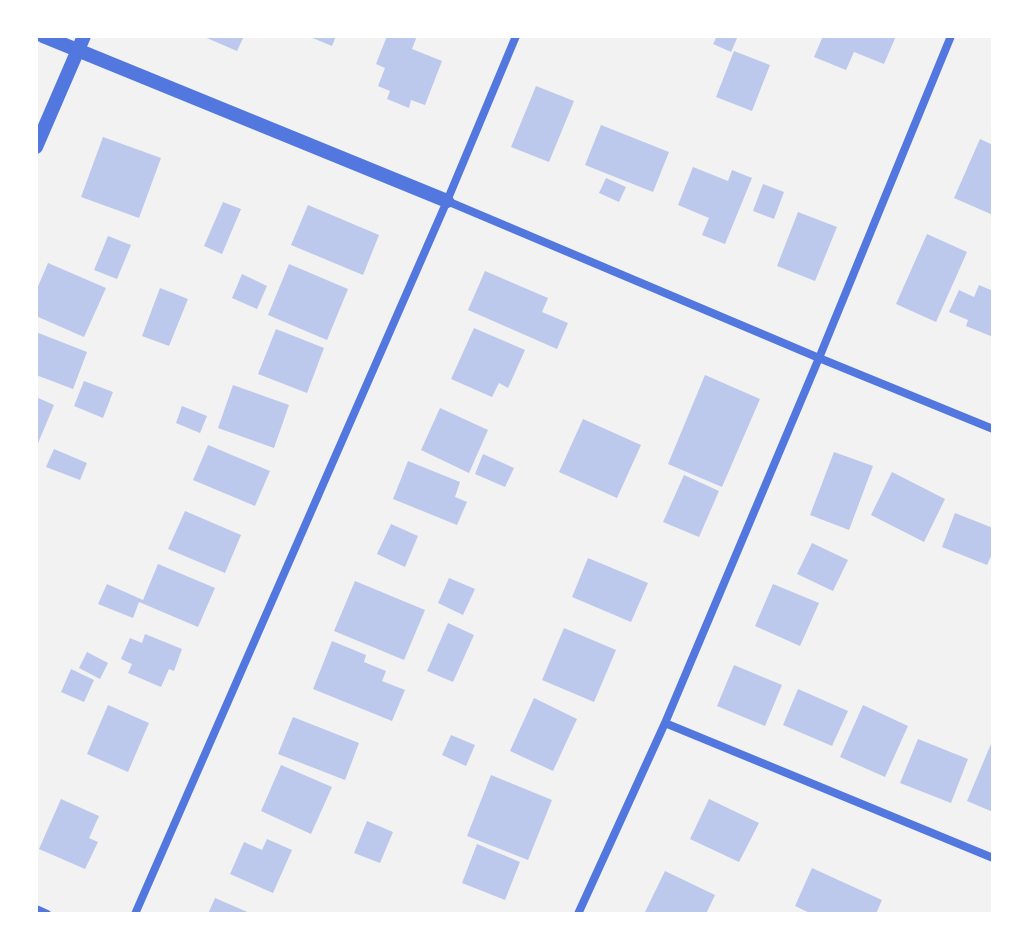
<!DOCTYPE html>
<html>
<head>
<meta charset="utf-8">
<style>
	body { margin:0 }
	#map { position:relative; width:1029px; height:950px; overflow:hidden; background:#f2f2f2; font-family:"Asap Condensed",sans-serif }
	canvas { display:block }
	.frame { position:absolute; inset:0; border:38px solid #fff; pointer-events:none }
</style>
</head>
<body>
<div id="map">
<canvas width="1029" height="950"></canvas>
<div class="frame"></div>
</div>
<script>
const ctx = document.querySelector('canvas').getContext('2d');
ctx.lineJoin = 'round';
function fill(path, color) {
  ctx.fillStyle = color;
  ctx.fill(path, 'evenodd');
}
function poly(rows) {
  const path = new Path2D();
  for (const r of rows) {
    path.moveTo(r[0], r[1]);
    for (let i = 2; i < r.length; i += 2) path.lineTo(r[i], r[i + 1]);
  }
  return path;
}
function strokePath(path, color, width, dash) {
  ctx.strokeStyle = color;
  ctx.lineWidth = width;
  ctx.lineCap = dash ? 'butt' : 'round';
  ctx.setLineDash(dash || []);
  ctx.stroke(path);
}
const building = poly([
	[202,36,244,36,237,51],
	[308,36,336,36,332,46],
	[387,36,417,36,412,49,442,61,425,105,411,100,409,108,387,99,390,91,378,86,385,68,376,64],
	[717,36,738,36,731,52,713,44],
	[823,36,896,36,884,64,854,52,846,70,814,57],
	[734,51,770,65,752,111,716,97],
	[536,86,574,101,549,162,511,147],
	[601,125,669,152,653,192,585,165],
	[103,137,161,158,139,218,81,197],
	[980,139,993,145,993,215,954,198],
	[693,167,728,181,732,170,752,178,725,244,702,235,709,218,678,205],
	[606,178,626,187,619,202,599,193],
	[763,184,784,192,774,219,753,211],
	[223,202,241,209,222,254,204,246],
	[308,205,379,235,363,275,291,245],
	[798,212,837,227,815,281,777,266],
	[927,234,967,252,936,322,896,304],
	[108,236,131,245,117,279,94,270],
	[48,263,106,288,84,337,36,316,36,291],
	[289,264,348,289,327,340,268,315],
	[485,271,548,298,542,312,568,323,557,349,468,310],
	[242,274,267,286,257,309,232,298],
	[979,285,993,291,993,337,966,326,968,320,949,312,959,290,974,297],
	[160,288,188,299,169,346,142,336],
	[474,328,525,350,508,388,499,383,492,397,451,379],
	[276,329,324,348,307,393,258,374],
	[36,332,87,352,73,389,36,375],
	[705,375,760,399,722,487,668,464],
	[84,381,113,392,103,418,74,406],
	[233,385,289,405,274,448,218,428],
	[36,397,54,405,36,448],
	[182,406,207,416,200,433,176,423],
	[440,408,488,430,469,473,421,450],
	[583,419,641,445,617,498,559,472],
	[208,445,270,471,255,506,193,480],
	[54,449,87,463,80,480,46,467],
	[834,452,873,466,849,530,810,515],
	[483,454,514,468,505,487,475,474],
	[408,461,460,482,455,497,467,502,457,525,393,499],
	[892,472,945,499,924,542,871,515],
	[684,475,719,491,699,537,663,522],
	[185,511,241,535,225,573,168,549],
	[955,513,993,528,993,552,987,565,942,547],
	[391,524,418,536,405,567,377,554],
	[812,543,848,560,833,591,797,574],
	[588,558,648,583,631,622,572,597],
	[158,564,215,588,198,627,139,602,133,618,98,604,107,584,143,600],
	[449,578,475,589,463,615,438,603],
	[355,581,425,610,404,660,334,631],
	[773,584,819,603,800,646,755,626],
	[448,623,474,635,453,682,427,671],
	[564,628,616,650,594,702,542,680],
	[145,634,182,649,174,671,169,669,161,687,128,673,132,664,121,659,130,638,142,643],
	[332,641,366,655,364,662,386,671,382,681,405,690,392,721,313,689],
	[87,652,108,663,100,679,79,668],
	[734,665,782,685,765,726,717,706],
	[71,669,94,680,84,702,61,692],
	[798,689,848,711,832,746,783,725],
	[534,698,577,719,553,771,510,751],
	[108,705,149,723,128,772,87,754],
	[863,705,908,726,885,777,840,757],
	[293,717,359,743,345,780,278,754],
	[451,735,475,745,466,766,442,755],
	[918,739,968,759,951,803,900,783],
	[993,739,993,812,967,801],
	[281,765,332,787,311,834,261,811],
	[491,775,552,800,528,860,467,836],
	[61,799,99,816,89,838,98,842,85,869,39,849],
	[709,799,759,823,739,862,690,839],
	[367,821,393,832,380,863,354,853],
	[267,839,292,850,273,893,230,874,244,842,262,850],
	[477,844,520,862,505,900,462,883],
	[812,868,882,900,876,914,812,914,795,906],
	[665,871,715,895,706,914,644,914],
	[215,898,252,914,208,914]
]);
const minor = poly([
	[447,201,819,358,993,429],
	[665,723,993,858],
	[36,909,47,914],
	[135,914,447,201,516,36],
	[578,914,665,723,819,358,951,36]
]);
const tertiary = poly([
	[43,36,447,201],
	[36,147,84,36]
]);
fill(building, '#bdc9ec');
strokePath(minor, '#5277de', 8);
strokePath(tertiary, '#5277de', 14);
</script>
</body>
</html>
